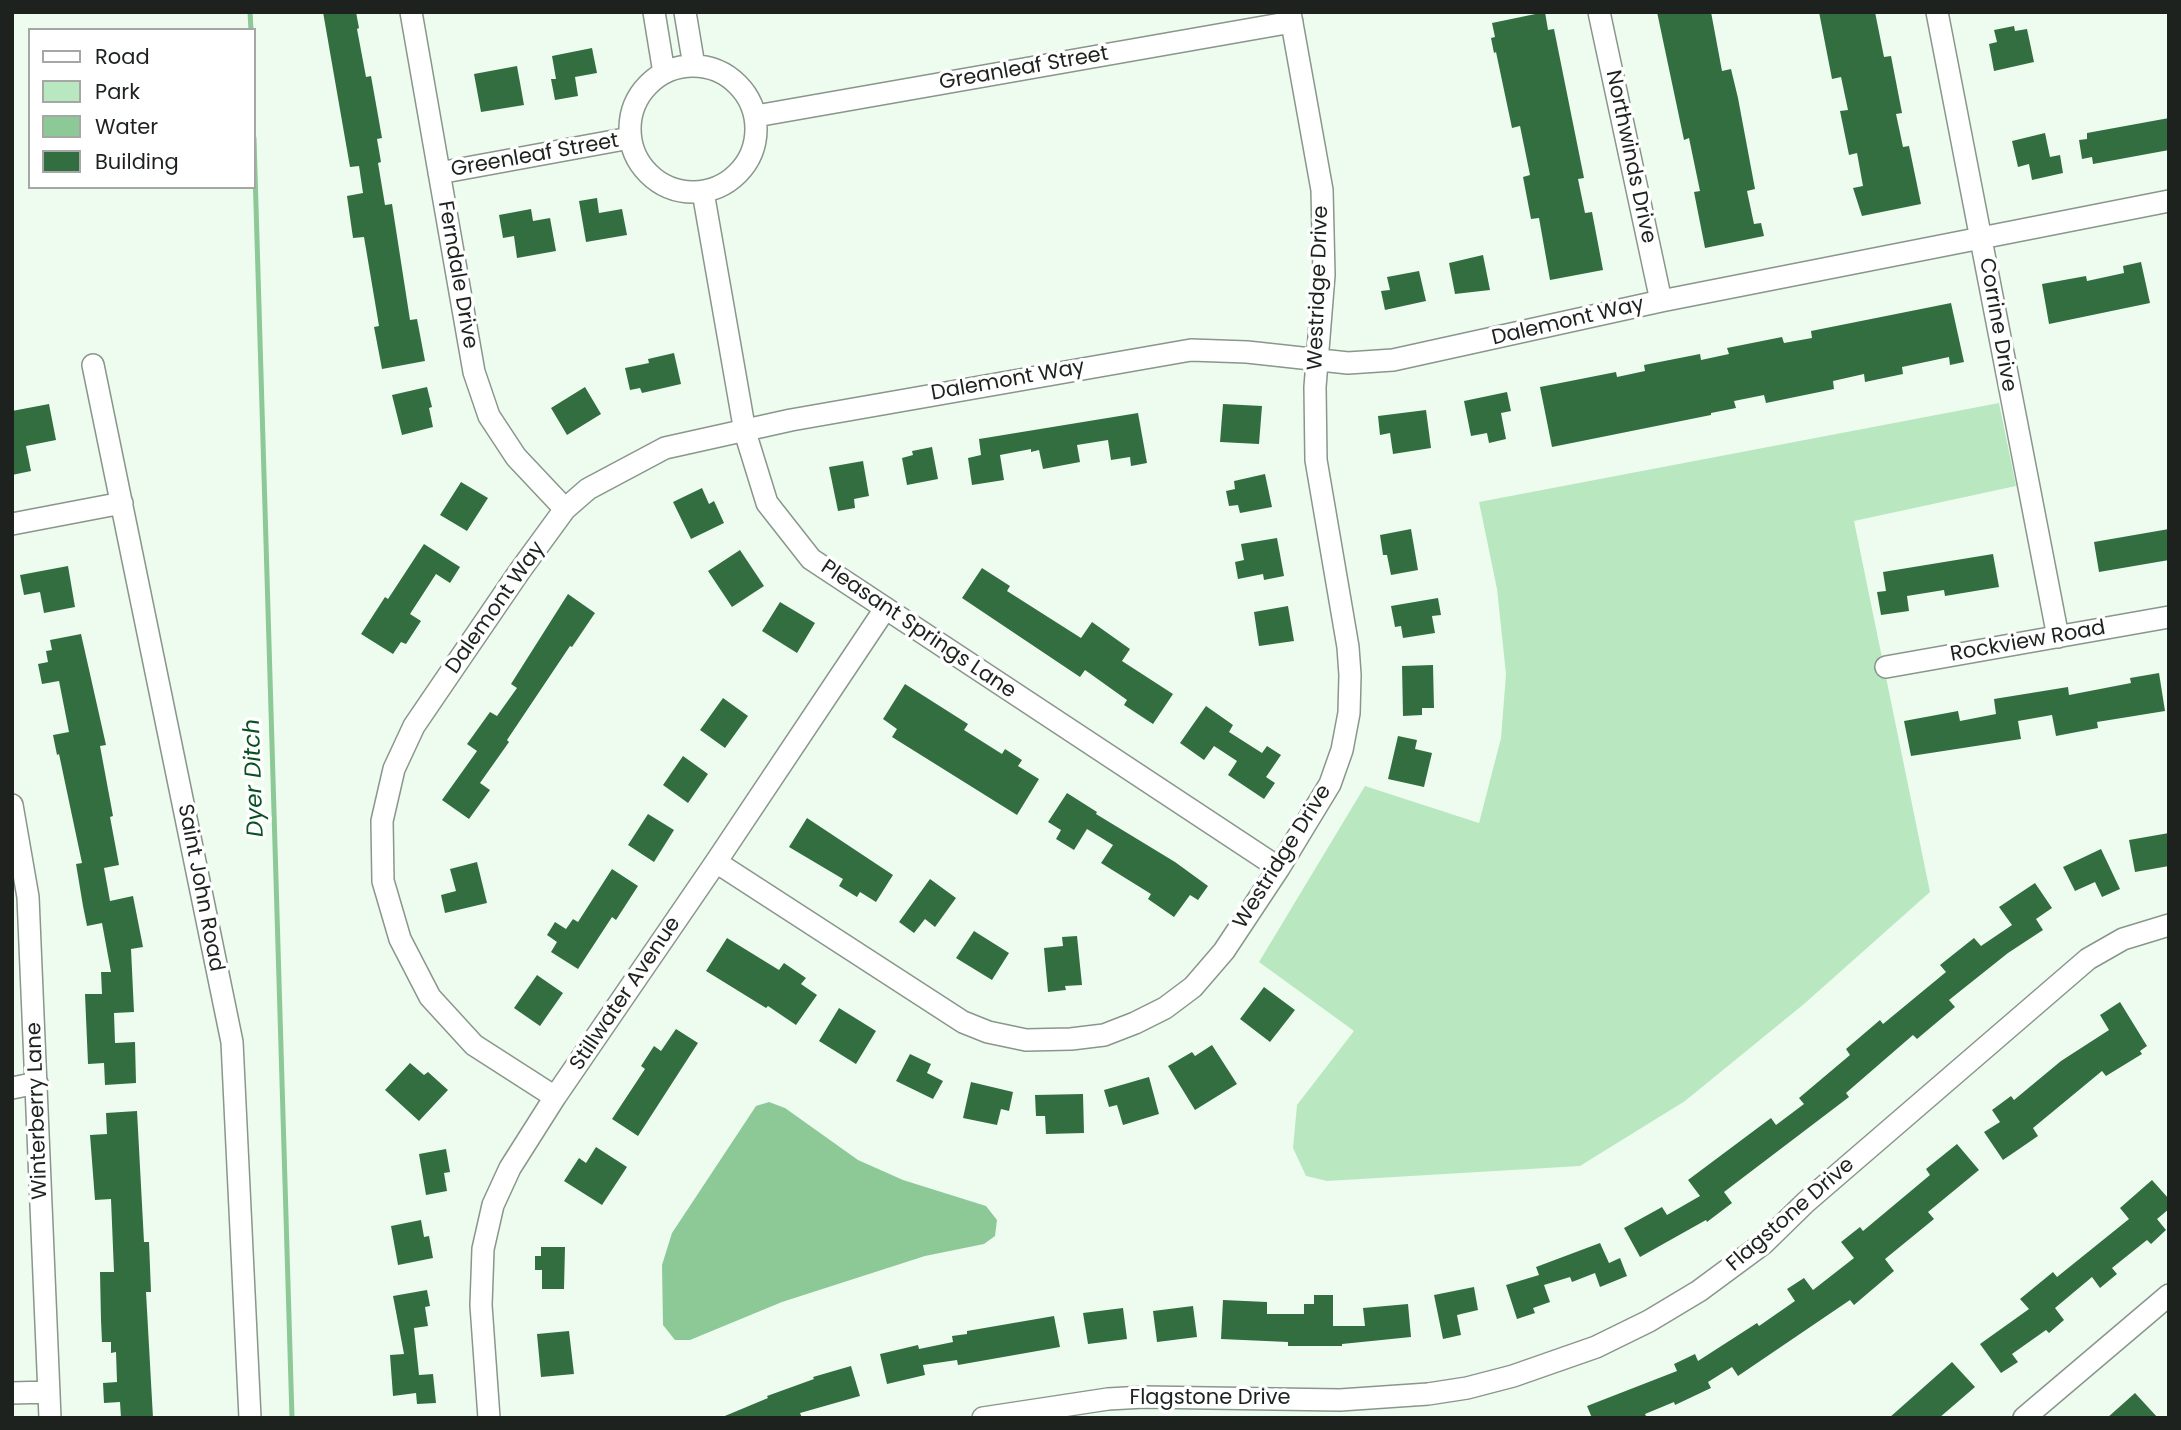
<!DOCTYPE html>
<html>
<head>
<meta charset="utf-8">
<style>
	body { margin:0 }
	#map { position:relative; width:2181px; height:1430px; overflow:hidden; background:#eefcf0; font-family:Poppins,sans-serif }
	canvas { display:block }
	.frame { position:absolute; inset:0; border:14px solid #1d221e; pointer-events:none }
	.legend { position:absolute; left:28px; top:28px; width:228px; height:161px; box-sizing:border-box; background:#fff; border:2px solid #a5a7a5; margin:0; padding:9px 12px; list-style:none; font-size:21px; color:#1d221e }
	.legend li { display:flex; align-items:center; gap:14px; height:35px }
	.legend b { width:35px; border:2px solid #a5a7a5 }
</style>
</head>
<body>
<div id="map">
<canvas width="2181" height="1430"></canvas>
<div class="frame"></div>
<ul class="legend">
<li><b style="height:9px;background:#fff"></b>Road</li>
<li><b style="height:19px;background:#b9e8c0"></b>Park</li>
<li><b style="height:19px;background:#8cc997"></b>Water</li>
<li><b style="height:19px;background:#336e41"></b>Building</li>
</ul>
</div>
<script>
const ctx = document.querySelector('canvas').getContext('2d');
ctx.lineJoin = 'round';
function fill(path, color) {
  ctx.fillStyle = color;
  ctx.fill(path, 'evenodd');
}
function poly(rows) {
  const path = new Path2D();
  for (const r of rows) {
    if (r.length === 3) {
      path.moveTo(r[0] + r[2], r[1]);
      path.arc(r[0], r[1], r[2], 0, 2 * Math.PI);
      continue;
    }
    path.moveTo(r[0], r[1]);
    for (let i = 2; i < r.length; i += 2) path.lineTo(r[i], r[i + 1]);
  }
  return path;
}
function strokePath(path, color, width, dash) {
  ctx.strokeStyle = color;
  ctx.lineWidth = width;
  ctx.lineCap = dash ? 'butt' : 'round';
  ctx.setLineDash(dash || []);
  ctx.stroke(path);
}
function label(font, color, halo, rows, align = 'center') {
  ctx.font = font + ' Poppins,sans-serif';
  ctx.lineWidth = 7;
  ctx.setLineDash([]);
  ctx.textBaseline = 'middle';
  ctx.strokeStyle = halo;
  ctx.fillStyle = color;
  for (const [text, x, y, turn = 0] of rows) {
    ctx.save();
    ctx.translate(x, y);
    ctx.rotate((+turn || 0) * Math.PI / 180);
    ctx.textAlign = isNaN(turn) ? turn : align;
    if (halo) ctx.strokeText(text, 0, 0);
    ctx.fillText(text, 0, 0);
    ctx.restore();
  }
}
const green = poly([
	[1999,403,2016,486,1854,521,1930,892,1804,1004,1685,1101,1580,1166,1327,1181,1306,1176,1293,1148,1297,1105,1354,1031,1259,962,1365,786,1479,823,1501,738,1506,674,1497,589,1479,502]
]);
const water = poly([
	[769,1102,785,1108,858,1160,903,1180,986,1206,997,1220,995,1236,984,1244,925,1256,782,1302,690,1340,675,1340,663,1325,662,1265,672,1233,756,1106]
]);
const stream = poly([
	[250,12,251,30],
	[254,138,292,1418]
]);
const building = poly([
	[323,12,356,12,359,28,357,29,366,77,371,76,382,138,377,139,381,162,378,163,385,205,392,204,410,320,417,319,425,361,382,369,374,327,379,326,364,237,353,238,347,196,363,193,359,166,350,167],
	[1545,12,1548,30,1554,29,1584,178,1578,179,1585,213,1592,212,1603,270,1550,280,1539,218,1531,219,1523,177,1530,175,1520,126,1512,128,1496,52,1494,53,1491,38,1495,37,1492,23],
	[1657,12,1711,12,1722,71,1731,69,1738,98,1755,189,1747,191,1754,224,1761,223,1764,236,1705,248,1694,192,1700,191,1689,138,1684,140],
	[1819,12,1875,12,1884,57,1891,56,1902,113,1896,114,1903,147,1909,146,1921,204,1862,216,1853,188,1863,186,1857,153,1849,155,1840,111,1848,110,1841,77,1832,79],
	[2014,26,2015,31,2027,29,2034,62,1994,71,1989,44,1997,42,1994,30],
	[592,48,597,73,575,77,578,96,555,100,551,79,556,79,552,56],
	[517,66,524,105,481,112,474,74],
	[2169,118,2169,150,2093,164,2092,157,2082,159,2079,140,2087,139,2087,133],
	[2045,133,2050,157,2060,155,2063,173,2032,180,2029,164,2018,167,2012,141],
	[597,198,599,213,622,209,627,235,586,242,579,201],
	[531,209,533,221,550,218,556,251,517,258,514,236,503,238,499,215],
	[1483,255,1490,290,1455,294,1449,263],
	[2141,262,2150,303,2049,324,2042,284,2086,276,2087,281,2124,273,2123,266],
	[1419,271,1426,301,1385,310,1381,291,1390,290,1387,277],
	[1951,303,1964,362,1950,365,1949,357,1902,367,1903,374,1865,382,1864,374,1833,381,1834,389,1766,403,1764,395,1734,401,1736,408,1711,413,1711,415,1552,447,1540,387,1616,372,1617,377,1645,371,1644,365,1700,354,1701,360,1729,354,1727,348,1782,337,1784,343,1812,338,1811,331],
	[674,353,681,384,642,393,640,388,630,390,625,368,649,363,648,359],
	[427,387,432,407,429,408,433,427,402,435,392,395],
	[585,387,601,414,567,435,551,408],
	[1507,392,1511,411,1501,413,1506,439,1489,443,1487,433,1471,436,1464,401],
	[49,404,56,440,26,446,31,471,12,475,12,411],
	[1223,404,1262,406,1259,444,1220,442],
	[1426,410,1431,448,1393,454,1390,433,1380,435,1378,416],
	[1138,413,1147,463,1131,466,1130,457,1111,460,1108,440,1077,445,1080,462,1043,469,1039,450,1031,452,1031,449,1000,455,1004,480,972,485,968,458,981,455,979,439],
	[932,447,938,479,907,485,902,458,913,455,912,451],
	[863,461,869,496,854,499,855,508,838,511,829,467],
	[1265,474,1272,507,1240,513,1238,505,1229,506,1226,491,1235,489,1234,481],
	[461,482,488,498,467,531,440,515],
	[702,488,709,504,714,501,724,523,691,539,673,502],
	[1411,529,1418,570,1391,575,1387,555,1383,555,1380,535],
	[2169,529,2169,560,2099,572,2094,542],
	[1277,538,1284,576,1264,580,1263,574,1238,579,1235,562,1244,560,1241,544],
	[424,544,460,567,450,583,436,574,410,614,421,621,406,644,401,642,393,654,361,634,385,597,388,599],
	[740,550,764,586,732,607,708,571],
	[1993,554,1999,587,1945,596,1944,590,1907,596,1909,611,1881,615,1877,592,1886,591,1883,572],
	[68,566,75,607,44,613,40,592,24,595,20,575],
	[982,568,1010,586,1007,591,1081,638,1092,622,1130,649,1122,661,1173,694,1153,724,1124,705,1127,700,1085,670,1080,677,962,598],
	[568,594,595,613,572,647,570,646,507,740,509,742,480,783,490,790,469,819,442,800,477,751,467,744,490,712,497,716,517,688,511,684],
	[1438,598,1441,615,1432,616,1435,633,1403,638,1401,626,1395,627,1391,606],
	[780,602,815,623,797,653,762,631],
	[1288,606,1294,641,1259,646,1254,612],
	[81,634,106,745,100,746,113,816,110,817,119,865,104,868,110,901,133,896,143,947,131,949,134,1012,114,1013,115,1043,135,1042,136,1083,105,1085,104,1063,88,1064,85,994,102,994,101,972,111,972,102,923,87,926,83,906,76,864,82,863,59,754,57,755,53,735,69,732,59,681,42,684,38,664,48,662,46,651,52,650,50,640],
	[1433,665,1434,708,1422,708,1422,715,1403,716,1402,666],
	[2159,673,2165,711,2097,722,2098,728,2056,736,2052,715,2018,721,2021,739,1911,756,1904,721,1958,711,1960,721,1996,714,1994,699,2068,687,2069,695,2131,683,2130,678],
	[905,684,968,724,964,730,1002,754,1005,749,1022,760,1018,766,1039,779,1017,815,892,737,897,729,883,719],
	[723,698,748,716,725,748,700,730],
	[1206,706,1233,725,1229,732,1262,753,1267,746,1281,755,1266,777,1275,783,1264,799,1228,775,1237,761,1214,746,1204,760,1180,743],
	[1398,736,1417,740,1415,749,1432,753,1424,787,1388,779],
	[683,756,708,774,688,803,663,785],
	[1067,793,1097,812,1096,814,1175,862,1208,886,1198,900,1190,895,1174,917,1148,899,1151,894,1101,863,1113,845,1087,829,1074,850,1056,839,1061,830,1048,822],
	[648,814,674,830,654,862,628,845],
	[807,818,893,875,876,902,860,892,857,897,839,886,843,879,789,847],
	[2169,833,2169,866,2135,872,2129,840],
	[2101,849,2120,889,2102,897,2095,882,2075,891,2063,867],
	[477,862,487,903,445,913,441,895,456,891,450,869],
	[612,869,638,886,616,920,612,917,578,969,551,952,557,942,547,935,555,922,566,929,573,919,578,922],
	[930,879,956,898,935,927,925,919,914,933,899,922],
	[2035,883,2052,908,2036,919,2043,930,2008,953,1949,1000,1955,1007,1917,1039,1913,1035,1846,1093,1849,1097,1724,1192,1732,1203,1707,1222,1706,1220,1640,1257,1624,1228,1662,1207,1667,1215,1700,1196,1688,1180,1771,1118,1776,1125,1804,1104,1799,1098,1850,1055,1846,1049,1880,1020,1883,1024,1946,972,1940,965,1974,938,1981,946,2012,925,1999,907],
	[974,931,1009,953,992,980,956,958],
	[1077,936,1082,985,1065,986,1066,990,1048,992,1044,948,1063,946,1062,937],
	[727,938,779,970,784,963,806,978,801,984,817,995,796,1025,768,1006,766,1008,706,971],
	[537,975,563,993,540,1026,514,1008],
	[1264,987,1295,1010,1270,1042,1240,1019],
	[2120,1002,2147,1046,2140,1051,2142,1054,2106,1076,2102,1071,2033,1128,2038,1136,2003,1160,1984,1132,2000,1122,1992,1110,2011,1096,2014,1100,2061,1061,2109,1030,2100,1015],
	[839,1008,876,1031,856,1064,819,1041],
	[676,1029,698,1043,638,1136,612,1119,645,1069,641,1066,654,1046,661,1051],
	[1212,1045,1237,1084,1195,1110,1168,1066,1192,1052,1195,1056],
	[910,1054,931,1064,927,1073,943,1081,933,1099,896,1081],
	[410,1063,424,1075,428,1072,448,1090,419,1121,385,1090],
	[1149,1077,1159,1114,1123,1125,1117,1105,1109,1107,1104,1090],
	[971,1082,1013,1092,1009,1111,1001,1109,997,1125,963,1118],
	[1083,1094,1084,1133,1046,1134,1045,1116,1036,1116,1035,1095],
	[137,1111,144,1242,149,1242,151,1292,146,1292,153,1418,121,1418,120,1402,104,1403,103,1383,117,1382,116,1352,111,1353,111,1342,102,1342,101,1320,100,1272,114,1272,111,1199,95,1200,90,1135,107,1134,106,1113],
	[1957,1144,1979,1170,1928,1212,1934,1219,1885,1259,1894,1271,1854,1305,1850,1300,1738,1376,1732,1367,1708,1382,1711,1388,1675,1405,1674,1402,1645,1414,1647,1418,1592,1418,1587,1406,1677,1371,1674,1364,1695,1354,1698,1361,1757,1323,1759,1326,1795,1301,1787,1289,1804,1278,1813,1290,1854,1258,1841,1242,1860,1227,1863,1231,1930,1175,1926,1169],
	[596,1147,627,1167,602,1205,564,1181,579,1158,586,1163],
	[446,1149,450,1172,444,1173,447,1191,426,1195,419,1154],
	[2152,1180,2169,1199,2169,1209,2157,1219,2166,1230,2151,1244,2147,1240,2112,1268,2117,1274,2100,1288,2092,1277,2055,1308,2064,1320,2049,1333,2046,1330,2012,1354,2018,1362,2001,1373,1980,1344,2029,1309,2020,1299,2053,1272,2057,1277,2129,1219,2120,1208],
	[421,1220,424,1237,429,1236,433,1258,398,1265,391,1226],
	[1600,1243,1609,1263,1620,1258,1627,1276,1600,1287,1595,1273,1572,1282,1570,1277,1544,1285,1550,1302,1533,1308,1535,1313,1517,1319,1506,1285,1539,1275,1536,1267],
	[541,1247,565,1247,564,1289,542,1289,542,1270,535,1270,535,1256,541,1256],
	[1474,1287,1478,1310,1457,1315,1461,1335,1443,1339,1434,1295],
	[427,1290,430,1306,425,1307,428,1326,414,1328,419,1375,433,1374,436,1403,417,1404,416,1393,393,1396,390,1355,404,1354,393,1296],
	[1314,1295,1333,1295,1333,1326,1365,1326,1363,1308,1408,1304,1411,1337,1342,1344,1342,1346,1288,1346,1288,1342,1221,1339,1223,1300,1267,1302,1267,1314,1304,1314,1304,1304,1314,1304],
	[1193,1306,1197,1337,1157,1342,1153,1311],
	[1123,1308,1127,1339,1088,1344,1083,1313],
	[1054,1316,1060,1347,958,1365,957,1360,923,1365,925,1375,887,1384,880,1354,918,1345,919,1349,953,1342,952,1336,967,1334,967,1331],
	[569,1331,574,1374,541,1377,537,1334],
	[1952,1362,1975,1387,1939,1418,1889,1418],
	[851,1366,860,1396,800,1413,802,1418,720,1418,768,1398,767,1396,814,1379,813,1377],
	[2135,1393,2158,1418,2107,1418]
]);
const minor = poly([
	[411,12,474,372,489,416,516,457,565,509],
	[654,12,664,73],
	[685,12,694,66],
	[1599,12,1661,301],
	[1937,12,2058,637],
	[693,129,63],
	[756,116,1292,22],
	[439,173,630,138],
	[703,192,745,432,767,503,811,559,1279,868],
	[93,365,232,1042,250,1418],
	[12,524,122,503],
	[1886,667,2169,617],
	[12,805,28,897,50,1418],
	[716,862,963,1022,988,1032,1026,1040,1071,1039,1104,1035,1135,1023,1165,1008,1193,987,1224,951,1279,868,1330,784,1342,750,1349,713,1350,675,1348,647,1316,460,1315,387,1324,275,1322,190,1290,12],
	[12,1088,37,1083],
	[555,1097,474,1045,430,997,400,939,383,881,382,821,394,769,414,726,519,572,565,509,588,489,665,448,791,420,1191,350,1247,352,1348,363,1393,360,1661,301,2169,201],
	[12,1393,49,1392],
	[489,1418,481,1305,483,1249,493,1205,510,1168,555,1097,716,862,885,609],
	[983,1418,1108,1399,1144,1397,1340,1400,1428,1394,1467,1388,1513,1376,1596,1347,1649,1321,1699,1291,1764,1243,1806,1202,2088,959,2123,939,2169,925],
	[2024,1418,2169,1295]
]);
const streetNames = [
	["Greanleaf Street",1024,69,-10],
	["Greenleaf Street",535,156,-10],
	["Northwinds Drive",1630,157,78],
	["Ferndale Drive",457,275,80],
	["Westridge Drive",1319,288,-88],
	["Dalemont Way",1568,322,-13],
	["Corrine Drive",1997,325,80],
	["Dalemont Way",1008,381,-10],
	["Dalemont Way",496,608,-55],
	["Pleasant Springs Lane",918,630,34],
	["Rockview Road",2028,642,-10],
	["Westridge Drive",1283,857,-58],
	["Saint John Road",200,888,79],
	["Stillwater Avenue",626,994,-56],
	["Winterberry Lane",38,1111,-92],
	["Flagstone Drive",1791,1215,-41],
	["Flagstone Drive",1210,1399]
];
const waterNames = [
	["Dyer Ditch",255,778,-92]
];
fill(green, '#b9e8c0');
fill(water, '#8cc997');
strokePath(stream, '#8cc997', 5);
fill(building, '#336e41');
strokePath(minor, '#89968b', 24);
strokePath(minor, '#fff', 21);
label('21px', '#1d221e', '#fff', streetNames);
label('italic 23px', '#095022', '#fff', waterNames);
</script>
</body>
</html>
